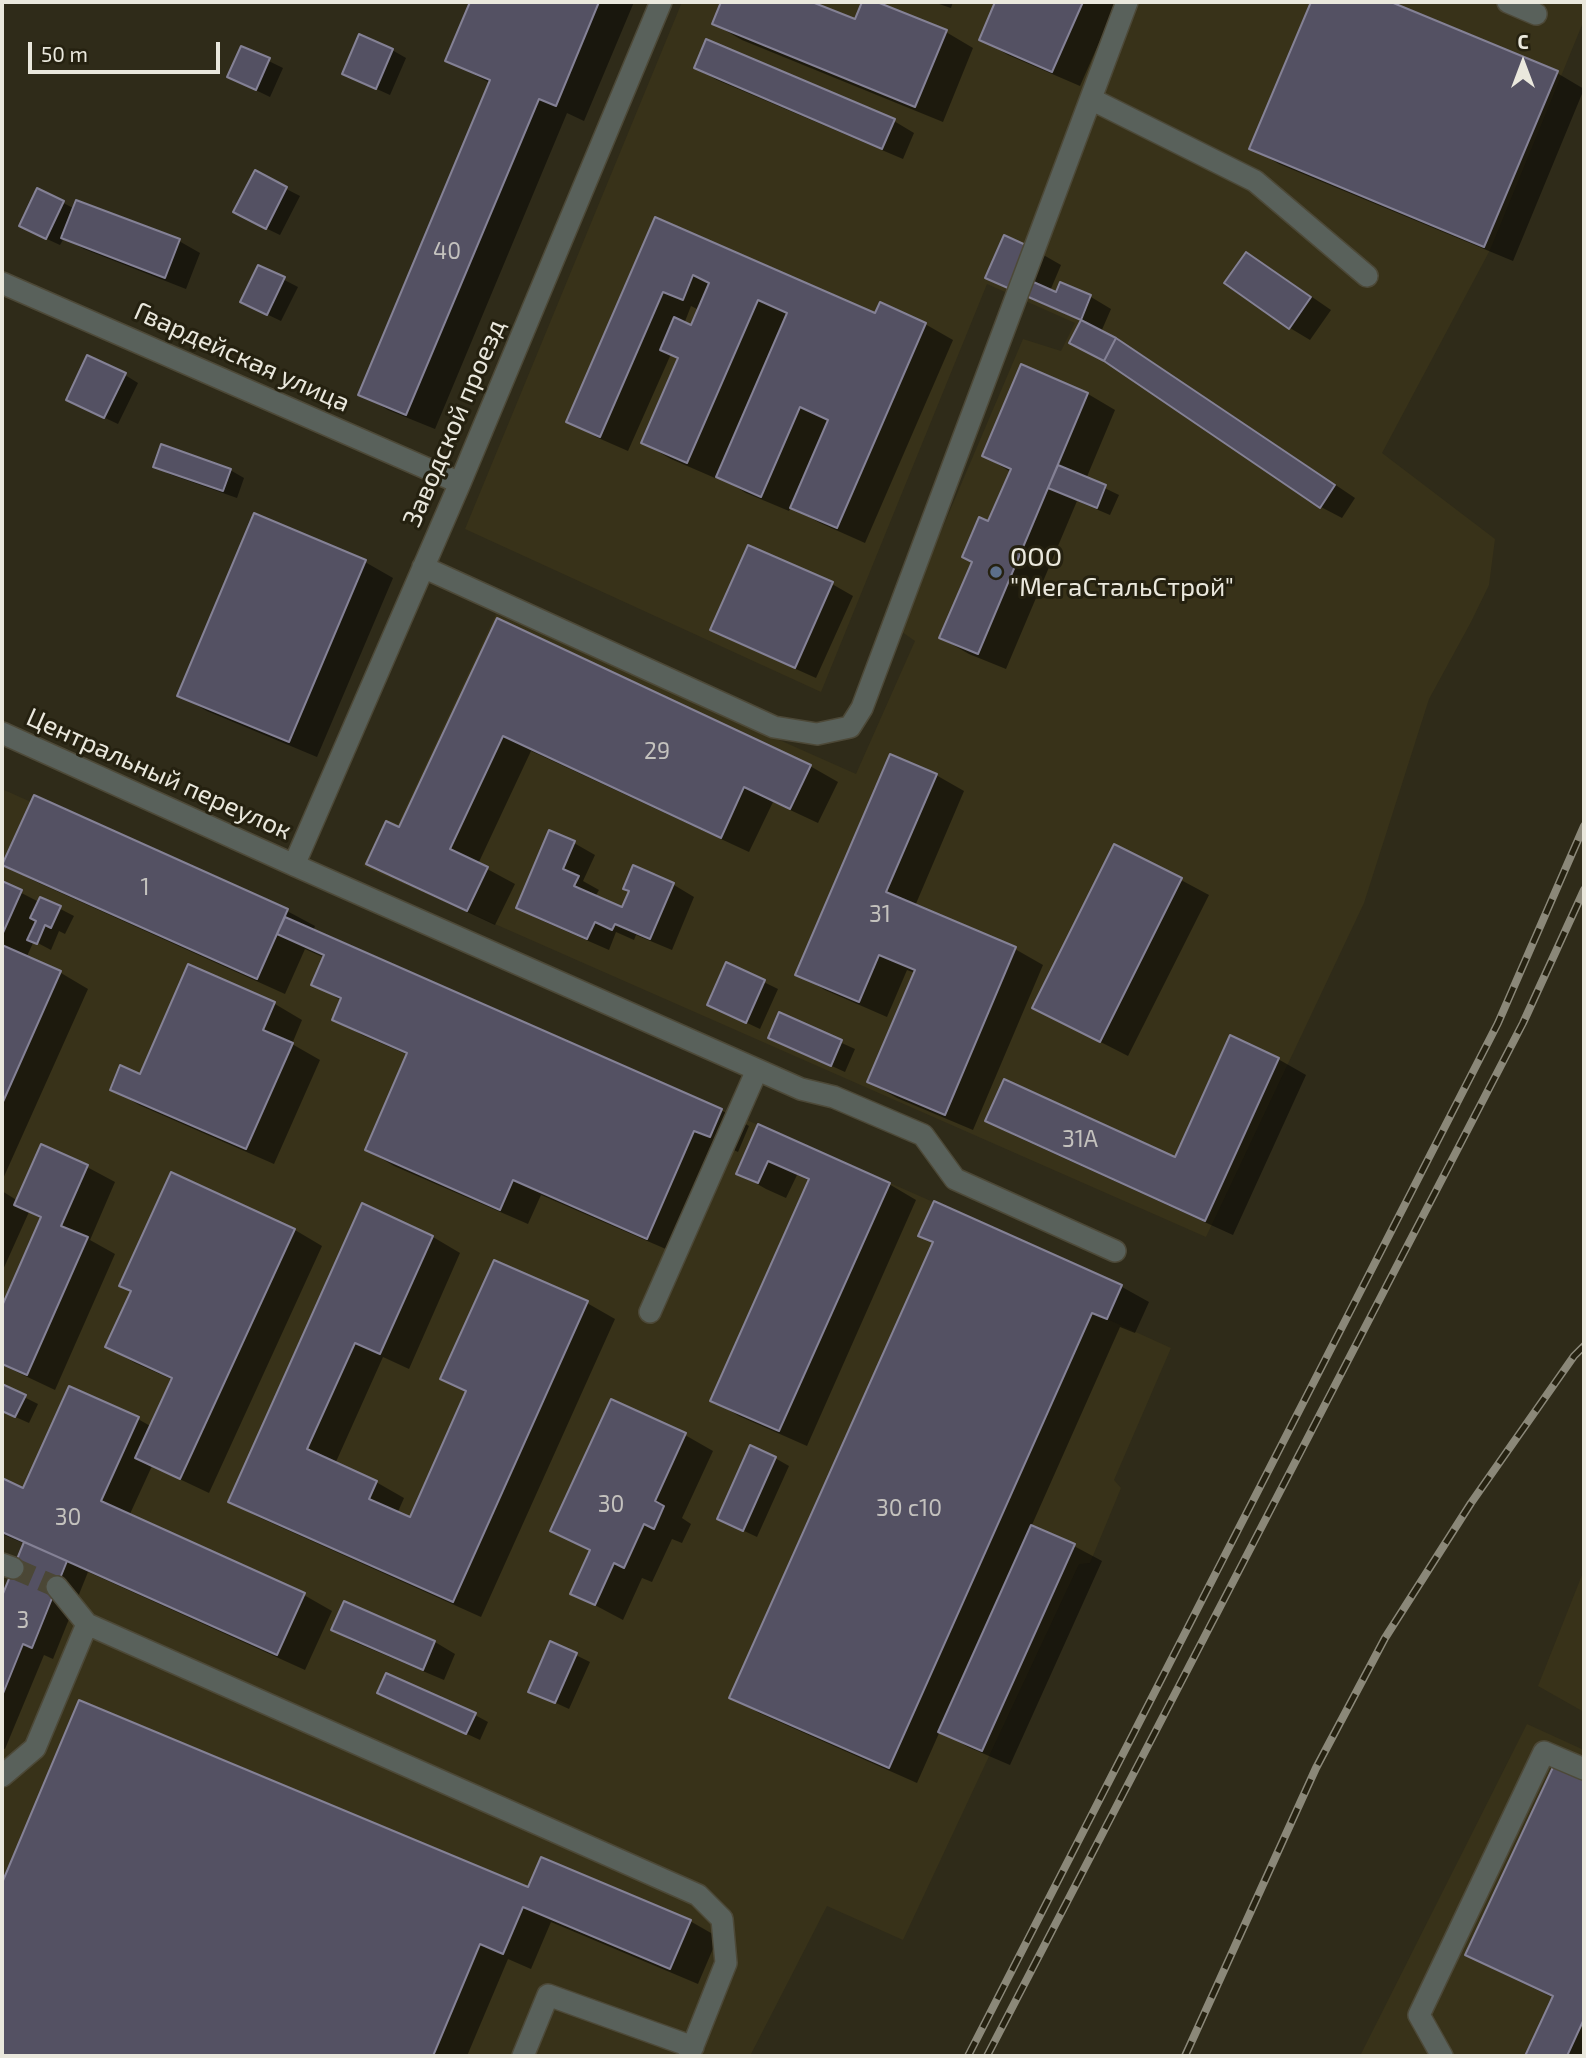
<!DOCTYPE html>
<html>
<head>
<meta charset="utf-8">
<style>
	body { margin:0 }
	#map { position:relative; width:1586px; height:2058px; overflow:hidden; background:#2f2b19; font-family:"Exo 2",sans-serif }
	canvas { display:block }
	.frame { position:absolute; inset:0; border:4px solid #eae8dd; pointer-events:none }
	.north { position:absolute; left:1488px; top:28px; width:70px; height:70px; -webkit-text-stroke:5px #252110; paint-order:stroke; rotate:0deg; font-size:19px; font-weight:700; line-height:28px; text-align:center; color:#eae8dd }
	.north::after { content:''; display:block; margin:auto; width:24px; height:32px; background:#eae8dd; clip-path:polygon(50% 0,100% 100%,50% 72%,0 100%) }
	.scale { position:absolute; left:28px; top:42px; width:192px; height:32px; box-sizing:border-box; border:4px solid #eae8dd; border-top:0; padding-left:9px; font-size:21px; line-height:24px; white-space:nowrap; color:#eae8dd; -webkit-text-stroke:5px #252110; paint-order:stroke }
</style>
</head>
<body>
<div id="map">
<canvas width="1586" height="2058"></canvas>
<div class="frame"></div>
<div class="north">С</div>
<div class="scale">50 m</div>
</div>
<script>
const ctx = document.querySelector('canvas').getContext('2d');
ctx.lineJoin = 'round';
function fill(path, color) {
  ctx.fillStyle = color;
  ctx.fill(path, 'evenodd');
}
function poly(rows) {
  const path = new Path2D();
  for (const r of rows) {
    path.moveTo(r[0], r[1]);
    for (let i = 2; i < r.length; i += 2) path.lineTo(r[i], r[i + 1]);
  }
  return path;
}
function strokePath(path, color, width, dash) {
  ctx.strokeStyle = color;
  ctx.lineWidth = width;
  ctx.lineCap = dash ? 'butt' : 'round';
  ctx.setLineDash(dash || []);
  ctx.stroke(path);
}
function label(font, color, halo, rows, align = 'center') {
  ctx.font = font + ' "Exo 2",sans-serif';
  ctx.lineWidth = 6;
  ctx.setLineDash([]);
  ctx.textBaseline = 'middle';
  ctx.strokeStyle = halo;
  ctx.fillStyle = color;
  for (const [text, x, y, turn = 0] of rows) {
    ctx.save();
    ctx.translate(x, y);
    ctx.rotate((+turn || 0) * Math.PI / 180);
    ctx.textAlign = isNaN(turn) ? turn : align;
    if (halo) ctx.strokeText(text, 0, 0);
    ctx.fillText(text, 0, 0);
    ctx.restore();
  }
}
const built = poly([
	[682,2,1584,2,1584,20,1490,250,1382,453,1495,539,1489,585,1471,622,1429,699,1364,903,1206,1237,363,866,386,819,398,824,496,614,856,774,915,641,899,630,1023,339,1061,351,1075,323,987,284,821,692,465,529],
	[2,789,31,802,34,795,288,909,285,917,1122,1285,1107,1319,1171,1348,1114,1480,1121,1488,1090,1563,1079,1564,903,1940,827,1906,750,2056,2,2056,2,1596,23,1542,2,1532],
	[1584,1570,1584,1712,1538,1686],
	[1527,1724,1584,1750,1584,2056,1360,2056]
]);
const shadow = poly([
	[472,2,634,2,584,121,567,113,435,429,388,410,361,394,490,83,447,60],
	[723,2,807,2,856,22,864,2,873,2,946,32,973,48,943,122,742,40,714,24],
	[933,2,953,2,951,8],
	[997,2,1117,2,1080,86,1008,55,981,39],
	[1313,2,1387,2,1557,73,1584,89,1513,261,1279,164,1251,148],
	[242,48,283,68,270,97,229,77],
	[392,50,406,58,390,95,344,74],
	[696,68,894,121,914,133,903,159,717,80],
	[255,173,300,196,280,235,249,220],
	[38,190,75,209,179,241,200,253,186,289,84,249,64,238,60,245,34,233],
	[656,220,876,315,925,324,953,340,865,543,820,523,791,507,789,511,746,493,716,475,715,478,671,459,643,443,680,359,671,354,628,451,596,437,568,421],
	[691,306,699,310,692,327,684,324],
	[1040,253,1061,265,1050,291,1057,294,1061,284,1091,297,1111,309,1101,332,1138,352,1355,498,1342,518,1321,507,1111,363,1082,321,1008,289,988,277],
	[1247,254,1267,266,1331,310,1310,340,1290,328],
	[259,267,298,287,281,321,256,309],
	[1022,367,1088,394,1115,410,1086,479,1119,495,1110,515,1077,501,1006,669,969,654,941,638,1011,472,984,456],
	[125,375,138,383,118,424,82,407],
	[162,447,230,470,244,478,237,498,169,474,155,466],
	[365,562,393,578,317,757,207,711,179,695],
	[832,584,853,596,816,678,733,641,712,629],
	[498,620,810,766,838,782,818,823,773,802,749,852,531,751,478,864,515,884,495,925,396,879,369,863,399,829],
	[936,775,964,791,915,906,1015,949,1043,965,973,1130,897,1098,869,1082,915,973,907,970,887,1017,825,990,798,974],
	[35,797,287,911,315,926,313,931,721,1110,749,1126,738,1152,723,1145,675,1253,541,1195,528,1224,394,1166,367,1150,408,1055,362,1035,334,1019,342,1001,313,984,325,958,305,949,285,994,32,880,5,864],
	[574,843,595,855,583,881,599,890,595,897,623,909,631,891,634,867,674,885,694,897,672,950,636,935,634,940,616,932,609,950,538,919,518,907],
	[1181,880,1209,895,1128,1056,1034,1008],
	[2,883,39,902,41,899,74,916,65,934,59,931,51,950,34,941,26,958,61,973,88,989,2,1181],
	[727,964,778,989,760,1029,709,1005],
	[189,966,275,1004,302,1020,292,1044,320,1060,274,1164,139,1105,112,1089,141,1076],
	[780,1015,855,1049,845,1072,770,1038],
	[1231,1038,1278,1059,1306,1075,1233,1235,1015,1136,987,1120,1176,1159],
	[759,1126,889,1184,916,1200,807,1446,739,1416,712,1400,810,1181,797,1175,786,1198,766,1189,738,1173],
	[87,1167,115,1182,90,1240,115,1254,55,1390,2,1365,2,1311,42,1219,29,1212,2,1272,2,1191,18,1201],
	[172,1174,295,1230,322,1246,209,1493,152,1466,129,1516,304,1595,332,1611,305,1670,88,1572,53,1659,44,1655,5,1749,2,1748,2,1601,25,1544,2,1534,2,1480,24,1490,138,1419,152,1427,173,1380,135,1363,107,1347,133,1292],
	[935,1203,1122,1287,1149,1302,1135,1333,1120,1327,1031,1527,1074,1546,1102,1561,1010,1765,968,1747,940,1731,917,1783,759,1713,732,1697,934,1243,920,1235],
	[363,1206,433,1237,460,1253,409,1369,383,1357,335,1464,376,1482,404,1498,397,1514,411,1520,467,1393,442,1378,587,1303,615,1319,481,1617,258,1517,230,1502],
	[2,1386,38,1404,29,1423,2,1411],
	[612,1401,685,1435,713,1451,682,1518,691,1524,682,1543,672,1539,652,1582,642,1578,623,1620,572,1593,591,1551,552,1530],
	[775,1458,789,1466,757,1537,719,1519],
	[345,1603,435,1642,455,1654,444,1680,354,1642,333,1630],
	[551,1643,590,1662,569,1709,530,1691],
	[379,1693,475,1715,488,1722,480,1740],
	[79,1702,529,1890,690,1921,718,1937,698,1984,551,1922,531,1969,508,1959,467,2056,2,2056,2,1888],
	[1555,1767,1584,1781,1584,2056,1526,2056,1554,1998,1495,1970,1467,1954]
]);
const building = poly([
	[470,2,599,2,556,106,539,99,406,415,358,395,490,80,445,61,470,2],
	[721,2,812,2,855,19,862,2,877,2,947,30,915,107,712,24,721,2],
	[995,2,1083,2,1052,72,979,40,995,2],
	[1311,2,1391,2,1558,71,1484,247,1249,149,1311,2],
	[359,34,393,49,376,89,342,74,359,34],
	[706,39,895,119,882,149,694,68,706,39],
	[241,46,270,58,256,90,227,77,241,46],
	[255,170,287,187,266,229,233,212,255,170],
	[37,188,64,201,46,239,19,226,37,188],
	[76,200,180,239,165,278,61,238,76,200],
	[655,217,875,313,880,302,926,323,837,528,790,508,828,420,800,407,761,497,716,477,787,313,758,300,687,463,641,443,678,358,660,350,674,317,691,325,709,283,693,275,683,300,663,292,600,437,566,422,655,217],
	[1004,235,1041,252,1029,280,1056,292,1060,282,1091,295,1081,320,985,278,1004,235],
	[1246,252,1311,297,1289,329,1224,283,1246,252],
	[258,265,285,277,267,315,240,302,258,265],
	[1081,320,1116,338,1104,361,1069,343,1081,320],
	[1116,338,1335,485,1320,508,1104,361,1116,338],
	[87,355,126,373,104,418,66,400,87,355],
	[1021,364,1088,393,978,654,939,638,972,562,962,557,979,517,988,521,1011,469,982,456,1021,364],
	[161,444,231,469,223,491,153,467,161,444],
	[1058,465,1106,485,1097,508,1048,488,1058,465],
	[254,513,366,560,289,742,177,696,254,513],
	[748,545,833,582,795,668,710,630,748,545],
	[497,618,811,765,790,809,744,787,721,838,503,736,450,849,488,867,467,911,366,864,386,821,399,827,497,618],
	[890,754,937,774,886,892,1016,947,945,1115,867,1082,915,970,879,955,859,1002,795,975,890,754],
	[34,795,288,909,257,979,2,865,34,795],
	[549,830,575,841,563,869,579,876,574,886,622,907,629,891,623,889,633,865,674,883,650,939,615,924,612,930,595,922,587,939,516,908,549,830],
	[1114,844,1182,878,1100,1042,1032,1008,1114,844],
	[2,881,22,890,2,935,2,881],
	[40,897,61,906,51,928,45,925,37,944,27,940,36,921,30,918,40,897],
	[285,917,722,1109,710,1137,694,1131,647,1239,513,1180,500,1210,365,1150,407,1053,332,1020,341,998,311,985,324,955,277,934,285,917],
	[2,945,61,971,2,1104,2,945],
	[726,962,765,980,746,1023,707,1005,726,962],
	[188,964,275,1002,263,1030,293,1043,246,1149,110,1090,120,1065,140,1074,188,964],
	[779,1012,842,1040,831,1066,768,1038,779,1012],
	[1230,1035,1279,1058,1205,1221,985,1121,1004,1079,1175,1157,1230,1035],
	[758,1124,890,1183,779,1431,710,1401,809,1179,768,1161,758,1183,736,1174,758,1124],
	[41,1144,88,1165,61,1226,88,1237,27,1375,2,1364,2,1306,41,1217,14,1205,41,1144],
	[171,1172,295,1229,180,1479,135,1458,172,1378,105,1347,131,1291,119,1286,171,1172],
	[934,1201,1122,1285,1107,1319,1092,1313,889,1768,729,1698,933,1242,918,1236,934,1201],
	[362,1203,433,1236,380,1354,355,1343,307,1449,377,1481,369,1499,410,1517,466,1391,440,1379,494,1260,588,1301,453,1602,228,1502,362,1203],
	[2,1384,26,1395,15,1417,2,1411,2,1384],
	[69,1386,139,1417,101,1501,305,1593,277,1655,2,1532,2,1478,23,1488,69,1386],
	[611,1399,686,1433,655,1501,664,1506,654,1529,644,1524,624,1568,614,1563,595,1605,570,1594,590,1550,550,1531,611,1399],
	[750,1445,776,1457,743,1531,717,1519,750,1445],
	[1031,1525,1075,1544,982,1751,938,1732,1031,1525],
	[24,1542,67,1561,32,1648,23,1644,2,1696,2,1596,24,1542],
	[344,1601,435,1641,423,1670,331,1630,344,1601],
	[550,1641,577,1653,555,1703,528,1692,550,1641],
	[386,1673,476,1713,466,1734,377,1693,386,1673],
	[79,1700,528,1887,541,1857,691,1920,670,1969,523,1907,503,1954,480,1944,433,2056,2,2056,2,1883,79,1700],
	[1554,1765,1584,1779,1584,2019,1567,2056,1525,2056,1553,1996,1465,1955,1554,1765]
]);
const minorTunnel = poly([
	[13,1568,57,1587]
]);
const minor = poly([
	[1508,2,1536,14],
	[1091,99,1255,181,1367,276],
	[2,283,460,483],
	[423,567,774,727,817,734,850,727,862,708,1127,2],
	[2,733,294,865,801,1089,834,1097,923,1135,955,1179,1115,1251],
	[294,865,460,483,661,2],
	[650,1312,757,1070],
	[2,1564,13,1568],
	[57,1587,87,1624,698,1895,722,1919,726,1963,689,2056],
	[2,1776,35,1748,87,1624],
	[523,2056,548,1995,693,2047],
	[1442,2056,1419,2015,1544,1752,1584,1769]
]);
const rail = poly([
	[968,2056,1498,1023,1584,826],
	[987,2056,1523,1023,1584,890],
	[1185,2056,1316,1768,1385,1638,1471,1503,1574,1356,1584,1346]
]);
const markers = [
	[996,572,7,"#5c6f8a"]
];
const numberNames = [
	["40",447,251],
	["29",657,751],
	["1",145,887],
	["31",880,914],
	["31А",1080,1139],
	["30",611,1504],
	["30 с10",909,1508],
	["30",68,1517],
	["3",23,1620]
];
const streetNames = [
	["Гвардейская улица",242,357,24],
	["Заводской проезд",454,423,-67],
	["Центральный переулок",159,774,24]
];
const poiNames = [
	["ООО",1010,557],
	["\"МегаСтальСтрой\"",1010,587]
];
fill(built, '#383219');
fill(shadow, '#0007');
fill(building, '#545163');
strokePath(building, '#848195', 2);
strokePath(minorTunnel, '#4b4736', 21, [21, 10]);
strokePath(minor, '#4d4938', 24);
strokePath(minor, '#59615b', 21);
strokePath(rail, '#8b8879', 8);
strokePath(rail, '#252110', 5, [16]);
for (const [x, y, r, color] of markers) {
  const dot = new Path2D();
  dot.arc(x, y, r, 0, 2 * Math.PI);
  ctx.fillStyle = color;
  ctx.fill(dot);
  strokePath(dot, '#252110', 2.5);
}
label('23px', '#c4c2be', null, numberNames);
label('26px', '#eae8dd', '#252110', streetNames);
label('26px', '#eae8dd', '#252110', poiNames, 'left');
</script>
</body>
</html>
